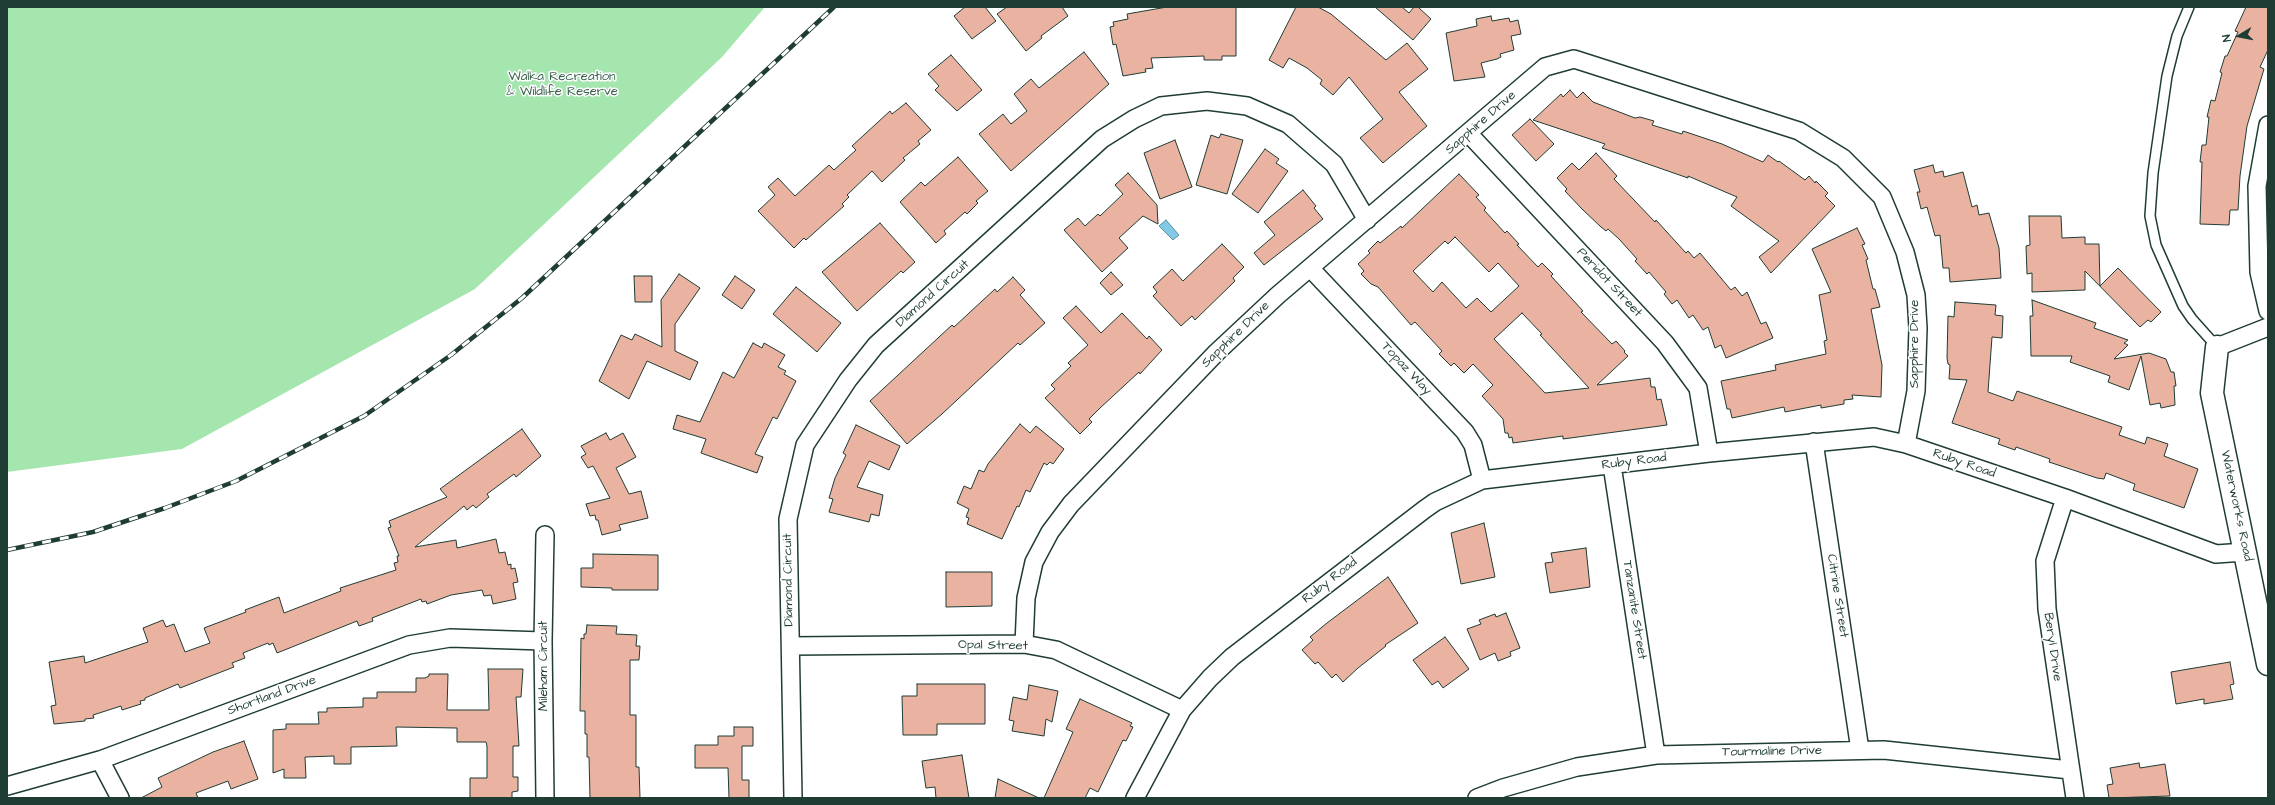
<!DOCTYPE html>
<html>
<head>
<meta charset="utf-8">
<style>
	body { margin:0 }
	#map { position:relative; width:2275px; height:805px; overflow:hidden; background:#fff; font-family:"Architects Daughter",sans-serif }
	canvas { display:block }
	.frame { position:absolute; inset:0; border:8px solid #1f3d34; pointer-events:none }
	.north { position:absolute; left:2219px; top:16px; width:40px; height:40px; -webkit-text-stroke:3px #fff; paint-order:stroke; rotate:260deg; font-size:11px; font-weight:700; line-height:16px; text-align:center; color:#1f3d34 }
	.north::after { content:''; display:block; margin:auto; width:14px; height:18px; background:#1f3d34; clip-path:polygon(50% 0,100% 100%,50% 72%,0 100%) }
</style>
</head>
<body>
<div id="map">
<canvas width="2275" height="805"></canvas>
<div class="frame"></div>
<div class="north">N</div>
</div>
<script>
const ctx = document.querySelector('canvas').getContext('2d');
ctx.lineJoin = 'round';
function fill(path, color) {
  ctx.fillStyle = color;
  ctx.fill(path, 'evenodd');
}
function poly(rows) {
  const path = new Path2D();
  for (const r of rows) {
    path.moveTo(r[0], r[1]);
    for (let i = 2; i < r.length; i += 2) path.lineTo(r[i], r[i + 1]);
  }
  return path;
}
function strokePath(path, color, width, dash) {
  ctx.strokeStyle = color;
  ctx.lineWidth = width;
  ctx.lineCap = dash ? 'butt' : 'round';
  ctx.setLineDash(dash || []);
  ctx.stroke(path);
}
function label(font, color, halo, rows, align = 'center') {
  ctx.font = font + ' "Architects Daughter",sans-serif';
  ctx.lineWidth = 3;
  ctx.setLineDash([]);
  ctx.textBaseline = 'middle';
  ctx.strokeStyle = halo;
  ctx.fillStyle = color;
  for (const [text, x, y, turn = 0] of rows) {
    ctx.save();
    ctx.translate(x, y);
    ctx.rotate((+turn || 0) * Math.PI / 180);
    ctx.textAlign = isNaN(turn) ? turn : align;
    if (halo) ctx.strokeText(text, 0, 0);
    ctx.fillText(text, 0, 0);
    ctx.restore();
  }
}
const green = poly([
	[7,7,765,7,722,57,475,289,182,449,7,472]
]);
const water = poly([
	[1166,220,1179,235,1173,240,1159,226,1166,220]
]);
const building = poly([
	[965,7,985,7,996,21,972,39,954,16,965,7],
	[1007,7,1062,7,1068,16,1041,36,1042,38,1026,51,997,14,1007,7],
	[1167,7,1236,7,1236,56,1222,56,1222,60,1204,60,1204,56,1151,58,1153,68,1145,69,1146,72,1123,76,1116,44,1113,45,1110,27,1114,26,1113,22,1128,19,1127,14,1167,7],
	[1296,7,1318,7,1331,14,1386,60,1407,43,1428,69,1399,92,1427,126,1383,163,1360,138,1383,119,1349,77,1333,95,1320,84,1322,80,1307,68,1289,58,1283,68,1269,60,1296,7],
	[1375,7,1402,7,1409,13,1414,7,1418,7,1431,19,1413,40,1375,7],
	[2246,7,2268,7,2268,50,2260,67,2264,69,2247,126,2240,176,2238,210,2230,210,2229,225,2200,224,2202,162,2200,162,2202,145,2206,145,2209,117,2207,117,2211,100,2215,101,2222,73,2220,72,2225,56,2227,56,2238,32,2235,31,2246,7],
	[1491,16,1492,21,1509,18,1510,22,1518,20,1521,34,1511,36,1514,50,1500,54,1501,57,1497,59,1481,63,1485,77,1454,81,1446,33,1477,26,1476,19,1491,16],
	[1084,52,1109,84,1011,171,979,134,1003,114,1011,124,1027,111,1014,94,1031,79,1039,88,1084,52],
	[951,55,982,90,957,111,935,90,939,86,928,74,951,55],
	[1570,90,1577,98,1583,92,1593,102,1635,118,1640,117,1654,121,1652,125,1682,134,1683,131,1722,144,1763,162,1768,155,1778,162,1779,161,1805,180,1809,176,1815,183,1816,181,1828,193,1825,196,1835,206,1771,273,1759,257,1779,241,1731,206,1737,197,1688,176,1688,178,1602,148,1605,144,1533,120,1561,94,1563,97,1570,90],
	[906,103,931,130,918,141,920,144,903,158,905,160,882,182,872,171,847,195,849,197,842,204,844,206,806,240,804,238,794,248,758,211,775,195,768,187,778,178,795,196,829,165,834,170,856,150,852,146,890,111,892,114,906,103],
	[1530,119,1554,144,1536,161,1512,135,1530,119],
	[1221,134,1243,140,1227,194,1196,185,1211,135,1219,138,1221,134],
	[1175,140,1192,187,1160,199,1144,153,1175,140],
	[1265,149,1279,159,1276,163,1288,171,1258,213,1232,194,1265,149],
	[1596,153,1617,176,1614,179,1655,222,1656,220,1686,253,1688,251,1694,258,1700,253,1731,290,1735,287,1742,296,1747,292,1761,324,1766,322,1773,338,1726,358,1721,345,1715,348,1708,327,1703,330,1693,315,1689,318,1677,300,1672,304,1664,294,1666,292,1649,272,1647,274,1635,261,1637,259,1619,239,1608,229,1606,231,1601,227,1582,209,1565,191,1567,189,1557,178,1572,163,1579,170,1596,153],
	[958,157,988,191,976,201,978,203,967,214,965,212,944,231,946,234,936,243,900,202,921,182,925,186,958,157],
	[1933,165,1935,173,1943,171,1944,177,1963,172,1972,207,1977,205,1979,215,1989,213,1999,248,2001,278,1950,282,1949,268,1943,268,1940,235,1935,236,1927,207,1921,209,1917,192,1920,192,1914,170,1933,165],
	[1128,173,1157,205,1158,224,1143,216,1119,238,1128,248,1102,272,1064,230,1078,218,1085,226,1098,214,1100,216,1123,194,1115,185,1128,173],
	[1459,174,1479,195,1476,197,1486,208,1484,210,1505,233,1507,231,1519,244,1517,245,1538,267,1542,263,1553,274,1551,276,1583,311,1581,312,1612,344,1616,341,1625,351,1624,352,1628,356,1597,385,1650,378,1651,387,1655,387,1657,400,1661,399,1667,425,1563,439,1563,436,1513,443,1512,437,1509,438,1508,433,1505,433,1503,419,1482,396,1493,385,1473,364,1464,373,1454,363,1451,366,1439,354,1442,351,1415,322,1411,325,1378,287,1371,284,1361,274,1364,271,1358,264,1370,253,1368,251,1378,241,1380,243,1401,226,1402,228,1459,174],
	[1455,237,1489,272,1498,263,1519,286,1491,312,1477,298,1466,308,1442,282,1433,292,1413,271,1445,241,1448,244,1455,237],
	[1522,313,1542,334,1540,335,1589,388,1545,393,1494,339,1522,313],
	[1303,190,1316,206,1314,208,1323,219,1264,265,1254,253,1275,235,1264,222,1303,190],
	[2029,216,2061,216,2062,238,2085,237,2085,244,2099,244,2100,286,2118,268,2161,312,2151,322,2148,320,2140,327,2085,271,2085,290,2032,292,2032,273,2027,274,2026,246,2030,245,2029,216],
	[880,223,915,262,903,273,901,271,857,311,822,272,880,223],
	[1857,228,1865,244,1862,245,1868,259,1866,260,1873,289,1875,289,1880,307,1871,309,1882,365,1881,397,1852,395,1853,399,1844,400,1844,404,1821,408,1821,405,1785,412,1784,407,1732,418,1730,409,1727,409,1721,381,1776,370,1775,365,1826,354,1824,341,1827,340,1819,295,1831,292,1812,249,1857,228],
	[1222,244,1244,267,1233,278,1235,281,1195,320,1192,316,1181,326,1153,296,1157,292,1153,287,1172,269,1183,281,1222,244],
	[1111,272,1123,285,1111,295,1100,283,1111,272],
	[679,274,700,288,675,324,675,351,698,362,690,380,647,361,629,399,599,381,621,335,632,340,635,334,662,347,661,300,679,274],
	[634,276,652,276,652,302,635,302,634,276],
	[735,276,755,290,742,309,722,295,735,276],
	[1013,277,1025,290,1020,295,1045,323,1020,345,1018,343,942,414,907,444,870,401,952,325,954,327,995,289,997,292,1013,277],
	[796,287,841,323,817,352,773,314,796,287],
	[2032,300,2096,323,2094,328,2128,340,2124,343,2128,345,2114,359,2149,353,2166,359,2171,372,2174,372,2176,386,2174,386,2175,405,2161,408,2160,403,2150,405,2141,356,2129,390,2108,382,2110,376,2070,362,2072,356,2031,356,2030,316,2033,316,2032,300],
	[1955,302,1996,305,1995,315,2003,316,2002,338,1992,337,1988,392,2013,401,2017,391,2122,427,2119,435,2145,444,2147,437,2168,444,2164,456,2198,469,2184,508,2133,490,2135,484,2106,473,2104,479,2097,478,2049,462,2050,459,2016,447,2015,450,1998,444,2000,439,1952,423,1967,380,1949,379,1950,365,1948,364,1947,358,1948,316,1954,317,1955,302],
	[1076,306,1101,333,1122,313,1147,339,1149,336,1162,350,1140,374,1139,372,1099,409,1089,419,1092,422,1080,434,1045,398,1055,389,1051,385,1071,366,1068,363,1088,345,1063,318,1076,306],
	[753,343,762,348,764,343,785,355,778,367,786,371,784,374,796,381,777,419,773,417,755,454,763,457,757,473,701,453,706,439,673,429,677,415,700,422,723,372,734,378,753,343],
	[1020,424,1030,433,1036,426,1064,449,1053,464,1050,462,1047,465,1044,463,1030,492,1026,490,1019,507,1017,506,1002,539,967,524,969,518,966,517,969,509,957,503,964,486,971,489,979,470,984,472,988,464,1020,424],
	[856,425,900,446,889,470,869,461,857,487,883,495,879,516,871,514,869,522,829,512,833,499,829,498,835,478,846,455,843,453,856,425],
	[522,429,541,456,516,477,514,474,487,494,489,497,476,508,473,505,467,510,464,506,415,547,456,540,457,548,496,539,499,553,505,552,508,565,511,564,511,569,515,568,518,582,513,583,516,599,493,604,491,595,484,596,482,590,451,595,427,604,426,601,422,602,421,599,372,618,373,621,359,626,357,621,277,653,273,643,269,645,268,643,243,653,245,658,232,663,234,667,180,688,178,684,145,698,145,700,140,701,141,704,122,710,121,706,93,715,94,718,85,719,85,721,54,724,51,706,56,705,49,662,84,656,85,663,148,642,143,628,163,620,166,627,174,624,185,652,210,643,204,628,246,612,245,610,279,597,284,613,341,591,340,588,396,570,394,563,398,562,397,556,399,556,388,528,391,527,389,521,447,497,440,489,522,429],
	[606,433,610,440,623,433,636,457,616,468,629,494,641,491,648,518,619,525,621,530,602,535,598,520,596,520,595,515,590,516,586,504,610,498,593,466,588,468,581,457,586,454,581,446,606,433],
	[1484,523,1495,577,1461,584,1451,533,1484,523],
	[1586,548,1590,587,1550,593,1545,563,1553,562,1551,553,1586,548],
	[593,554,658,555,658,590,612,590,612,588,581,587,581,568,593,568,593,554],
	[946,572,992,572,992,606,946,607,946,572],
	[1388,577,1418,623,1385,645,1386,646,1358,668,1343,682,1336,674,1332,678,1318,662,1315,664,1302,650,1313,640,1310,637,1327,623,1388,577],
	[1506,613,1520,648,1510,652,1511,656,1498,661,1495,653,1480,660,1467,629,1481,624,1479,620,1495,614,1496,617,1506,613],
	[587,625,617,626,616,634,637,635,636,646,640,646,639,660,630,660,630,715,636,715,636,767,639,767,640,798,590,798,589,757,587,757,587,734,585,734,585,711,580,711,581,638,584,639,584,634,586,634,587,625],
	[1445,637,1469,669,1443,688,1438,681,1432,685,1413,660,1445,637],
	[2230,662,2234,684,2230,685,2233,699,2204,704,2204,699,2176,704,2171,672,2230,662],
	[488,669,523,669,521,697,516,697,519,746,513,746,513,777,518,777,518,791,512,792,512,798,470,798,470,778,487,778,487,746,486,742,457,742,457,728,396,727,397,746,351,747,351,764,334,764,334,756,305,757,306,778,284,778,284,769,273,773,273,730,286,729,286,724,319,724,318,712,327,712,327,708,363,707,363,698,377,698,377,692,416,692,416,678,425,678,429,676,429,674,448,674,447,710,489,710,488,669],
	[917,684,985,684,985,724,937,724,937,735,903,735,902,696,917,696,917,684],
	[1029,685,1058,691,1052,722,1046,719,1044,736,1012,731,1014,721,1009,720,1013,697,1027,700,1029,685],
	[1080,699,1132,723,1130,726,1133,727,1126,741,1123,740,1098,792,1090,788,1085,798,1044,798,1073,732,1066,729,1080,699],
	[734,727,753,727,753,746,742,746,742,780,749,780,749,798,729,798,728,768,695,768,695,745,718,745,718,736,734,736,734,727],
	[244,741,258,779,231,789,228,781,196,793,198,798,141,798,162,787,158,778,213,752,244,741],
	[962,755,969,798,936,798,935,787,926,788,922,761,962,755],
	[2139,763,2140,768,2165,764,2170,796,2109,798,2107,785,2113,784,2110,768,2139,763],
	[998,779,1039,798,995,798,998,779]
]);
const lane = poly([
	[2189,7,2177,36,2167,76,2153,173,2150,216,2156,245,2183,306,2192,319,2217,347]
]);
const street = poly([
	[2268,125,2257,186,2259,272,2268,311],
	[1469,134,1665,343,1698,388,1709,453],
	[1311,269,1465,432,1473,445,1482,480],
	[2217,347,2268,327],
	[1814,442,1860,750],
	[1612,465,1656,755],
	[2065,498,2045,561,2047,609,2075,798],
	[545,535,543,641,545,798],
	[1024,644,1026,598,1034,562,1050,532,1071,504,1217,352,1278,295,1545,67,1574,59,1799,131,1843,158,1882,197,1905,252,1916,295,1918,328,1916,391,1906,444],
	[791,646,1024,644,1056,650,1182,710],
	[100,760,120,798],
	[7,786,100,760,409,645,450,638,543,641],
	[793,798,788,519,805,445,848,380,876,345,1102,139,1134,119,1161,106,1207,101,1247,106,1288,124,1334,164,1367,220],
	[1135,798,1182,710,1210,678,1232,657,1425,509,1435,502,1482,480,1709,453,1874,437,1906,444,2065,498,2216,554,2245,552],
	[1477,798,1503,788,1577,767,1656,755,1884,750,2070,770]
]);
const secondary = poly([
	[2217,347,2212,393,2268,664]
]);
const rail = poly([
	[7,550,93,532,165,508,236,481,364,416,451,355,522,298,834,7]
]);
const parkNames = [
	["Walka Recreation",562,77],
	["& Wildlife Reserve",562,92]
];
const streetNames = [
	["Sapphire Drive",1481,123,-41],
	["Peridot Street",1609,283,47],
	["Diamond Circuit",933,294,-42],
	["Sapphire Drive",1236,335,-44],
	["Sapphire Drive",1915,344,-90],
	["Topaz Way",1406,369,47],
	["Ruby Road",1634,462,-7],
	["Ruby Road",1964,464,19],
	["Waterworks Road",2236,506,78],
	["Diamond Circuit",789,580,-91],
	["Ruby Road",1330,581,-38],
	["Citrine Street",1837,596,81],
	["Tanzanite Street",1634,610,81],
	["Opal Street",993,646,1],
	["Beryl Drive",2052,647,82],
	["Mileham Circuit",544,666,-90],
	["Shortland Drive",272,696,-20],
	["Tourmaline Drive",1772,752,-1]
];
fill(green, '#a5e6af');
fill(water, '#83c8e4');
strokePath(water, '#5b909e', 1);
fill(building, '#eab2a0');
strokePath(building, '#1f3d34', 1);
strokePath(lane, '#1f3d34', 12);
strokePath(street, '#1f3d34', 20);
strokePath(secondary, '#1f3d34', 25);
strokePath(lane, '#fff', 9);
strokePath(street, '#fff', 17);
strokePath(secondary, '#fff', 22);
strokePath(rail, '#1f3d34', 4.5);
strokePath(rail, '#fff', 3, [9]);
label('13px', '#3a5f4d', '#fff', parkNames);
label('13px', '#1f3d34', '#fff', streetNames);
</script>
</body>
</html>
